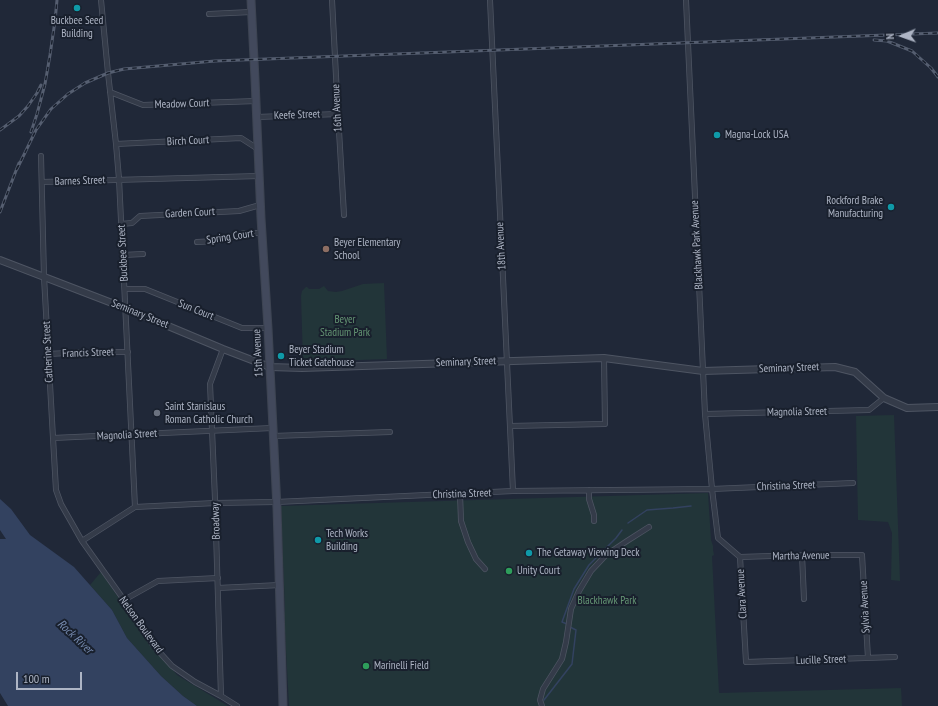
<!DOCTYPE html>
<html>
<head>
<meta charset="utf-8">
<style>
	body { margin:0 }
	#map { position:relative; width:938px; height:706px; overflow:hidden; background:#202838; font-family:"PT Sans Narrow",sans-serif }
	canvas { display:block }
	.north { position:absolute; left:882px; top:16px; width:40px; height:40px; -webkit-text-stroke:3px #19202d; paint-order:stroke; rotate:268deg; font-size:11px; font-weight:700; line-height:16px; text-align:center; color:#aeb5c5 }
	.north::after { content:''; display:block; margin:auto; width:14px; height:18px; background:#aeb5c5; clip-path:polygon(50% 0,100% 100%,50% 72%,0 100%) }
	.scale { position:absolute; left:16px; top:672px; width:66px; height:18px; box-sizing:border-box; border:2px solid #aeb5c5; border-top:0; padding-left:5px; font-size:12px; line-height:14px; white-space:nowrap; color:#aeb5c5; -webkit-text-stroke:3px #19202d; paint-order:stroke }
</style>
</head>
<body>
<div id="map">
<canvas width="938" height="706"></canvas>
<div class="north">N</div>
<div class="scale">100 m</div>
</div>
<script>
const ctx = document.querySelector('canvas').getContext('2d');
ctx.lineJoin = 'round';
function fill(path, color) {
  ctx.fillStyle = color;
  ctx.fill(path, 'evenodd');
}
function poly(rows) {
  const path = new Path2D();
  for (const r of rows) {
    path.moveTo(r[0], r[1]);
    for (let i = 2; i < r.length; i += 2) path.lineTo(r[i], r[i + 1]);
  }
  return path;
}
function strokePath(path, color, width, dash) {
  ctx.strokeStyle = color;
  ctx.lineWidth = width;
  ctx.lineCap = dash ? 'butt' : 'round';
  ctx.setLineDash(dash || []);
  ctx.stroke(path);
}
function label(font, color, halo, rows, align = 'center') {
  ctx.font = font + ' "PT Sans Narrow",sans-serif';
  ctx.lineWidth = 4;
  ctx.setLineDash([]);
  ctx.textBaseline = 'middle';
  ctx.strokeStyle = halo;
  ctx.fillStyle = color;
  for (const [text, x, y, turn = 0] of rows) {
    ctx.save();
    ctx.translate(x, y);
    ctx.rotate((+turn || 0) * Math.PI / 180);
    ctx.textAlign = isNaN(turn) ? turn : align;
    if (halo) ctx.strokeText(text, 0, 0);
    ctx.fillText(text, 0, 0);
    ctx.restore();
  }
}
const green = poly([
	[384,283,387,359,303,362,301,296,302,291,306,287,307,287,309,289,319,289,324,286,328,291,336,292,342,291,363,284],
	[894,415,900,581,891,580,892,533,888,522,858,520,856,416],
	[708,493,711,540,713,546,713,550,714,555,712,556,719,693,901,688,902,706,289,706,284,613,285,611,281,506,344,504],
	[101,572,149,643,163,658,177,675,228,706,197,706,183,696,161,676,127,638,112,610,90,585]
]);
const water = poly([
	[0,499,11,509,30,535,74,567,112,610,127,638,161,676,183,696,197,706,8,706,0,693,0,539,6,539,0,530]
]);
const stream = poly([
	[628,523,647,510,673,508,691,506],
	[567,624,562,622,574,589,589,565,616,538,622,530],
	[544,700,572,664,576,630,570,627]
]);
const minor = poly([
	[101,0,108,73,116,144,119,179,135,507],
	[332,0,338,114,344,215],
	[490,0,513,491],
	[686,0,705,414,712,489,718,538,740,557,746,662,895,657],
	[209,14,251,12],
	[110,92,143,105,256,101],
	[257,117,338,114],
	[116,144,241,138,258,149],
	[41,156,44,277,53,438,56,490,61,504,82,541,124,600,153,645,172,666,195,682,221,696,237,706],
	[42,182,259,176],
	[121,224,132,223,140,216,239,211,260,205],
	[197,242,217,241,245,233,262,233],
	[123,255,143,254],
	[125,289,145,289,242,328,268,328],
	[48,354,87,352,128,352],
	[705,414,869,410,884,398],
	[510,426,605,424,604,358],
	[273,436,390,432],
	[53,438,272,428],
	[589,490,589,499,594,515,594,521],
	[460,494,461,521,468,542,476,559,485,569],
	[82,541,135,507,215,503,276,502,513,491,712,489,853,483],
	[802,555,804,599],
	[740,557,802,555,862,555,868,658],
	[218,588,280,585],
	[124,600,158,581,218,578],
	[221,696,215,499,210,384,223,349],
	[542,706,540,700,543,689,562,659,566,642,571,609,579,591,591,571,606,555,627,541,649,527]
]);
const tertiary = poly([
	[0,260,125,308,223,349,270,367,302,368,604,358,703,371,835,367,855,372,884,398,907,408,938,407]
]);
const secondary = poly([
	[251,0,255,79,261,218,268,328,277,508,283,706]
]);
const rail = poly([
	[874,40,887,41,912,51,931,68,938,77],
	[0,130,19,116,28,106,37,93,41,85],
	[31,132,37,114,45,84,50,55,55,21,57,0],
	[17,169,36,130,51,109,68,94,85,83,108,73,124,69,215,61,938,33],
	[0,212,19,163]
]);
const markers = [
	[77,8,4,"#0f9aa8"],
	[717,135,4,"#0f9aa8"],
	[891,207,4,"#0f9aa8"],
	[326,249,4,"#8d6e63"],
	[281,356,4,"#0f9aa8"],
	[157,413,4,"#6b7280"],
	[318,540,4,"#0f9aa8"],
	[529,553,4,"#0f9aa8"],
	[509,571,4,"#2e9e5b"],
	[366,666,4,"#2e9e5b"]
];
const poiNames = [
	["Buckbee Seed",77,21,"center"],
	["Building",77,34,"center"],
	["Magna-Lock USA",725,135],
	["Rockford Brake",883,201,"right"],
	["Manufacturing",883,214,"right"],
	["Beyer Elementary",334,243],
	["School",334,256],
	["Beyer Stadium",289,350],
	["Ticket Gatehouse",289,363],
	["Saint Stanislaus",165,407],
	["Roman Catholic Church",165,420],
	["Tech Works",326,534],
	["Building",326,547],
	["The Getaway Viewing Deck",537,553],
	["Unity Court",517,571],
	["Marinelli Field",374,666]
];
const streetNames = [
	["Meadow Court",182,104,-2],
	["16th Avenue",337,108,-93],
	["Keefe Street",297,115,-2],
	["Birch Court",188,141,-3],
	["Barnes Street",80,181,-2],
	["Garden Court",190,213,-3],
	["Spring Court",230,237,-9],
	["Blackhawk Park Avenue",697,245,-93],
	["18th Avenue",501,246,-93],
	["Buckbee Street",123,253,-93],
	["Sun Court",196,310,22],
	["Seminary Street",140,314,22],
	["Catherine Street",48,352,-93],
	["Francis Street",88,353,-2],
	["15th Avenue",258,353,-93],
	["Seminary Street",466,362,-2],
	["Seminary Street",789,368,-2],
	["Magnolia Street",797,412,-1],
	["Magnolia Street",127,435,-3],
	["Christina Street",786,486,-2],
	["Christina Street",462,494,-2],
	["Broadway",216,521,-92],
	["Martha Avenue",801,556,-1],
	["Clara Avenue",742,594,-93],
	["Sylvia Avenue",865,607,-93],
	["Nelson Boulevard",141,625,54],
	["Lucille Street",821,660,-2]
];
const parkNames = [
	["Beyer",345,320],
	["Stadium Park",345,333],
	["Blackhawk Park",607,601]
];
const waterNames = [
	["Rock River",75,637,43]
];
fill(green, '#223539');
fill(water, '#334260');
strokePath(stream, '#334260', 1.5);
strokePath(minor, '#4e5563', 6);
strokePath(tertiary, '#4e5563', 8);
strokePath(secondary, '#3d4452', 9);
strokePath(minor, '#343b49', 4.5);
strokePath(tertiary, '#343b49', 6);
strokePath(secondary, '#42495c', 7);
strokePath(rail, '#555e70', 3);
strokePath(rail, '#19202d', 1.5, [4.5]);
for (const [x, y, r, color] of markers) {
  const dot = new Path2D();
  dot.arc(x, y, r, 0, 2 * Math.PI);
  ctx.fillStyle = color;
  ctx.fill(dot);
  strokePath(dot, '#19202d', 1.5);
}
label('11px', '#aeb5c5', '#19202d', poiNames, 'left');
label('11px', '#aeb5c5', '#19202d', streetNames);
label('11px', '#659674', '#19202d', parkNames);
label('italic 12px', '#7589ae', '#19202d', waterNames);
</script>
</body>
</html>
